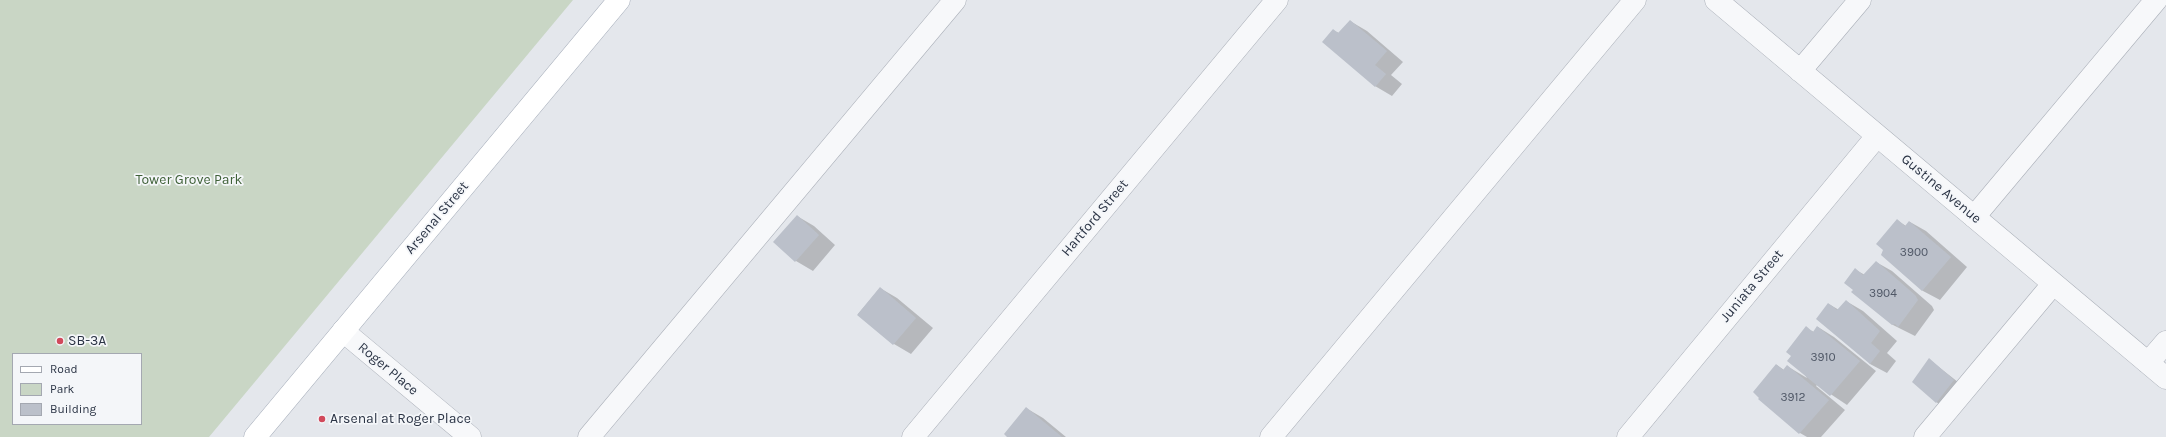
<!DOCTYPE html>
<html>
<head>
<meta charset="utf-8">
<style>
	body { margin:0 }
	#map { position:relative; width:2166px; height:437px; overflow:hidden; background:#e4e7ec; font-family:Karla,sans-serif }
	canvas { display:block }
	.legend { position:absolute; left:12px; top:353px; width:130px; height:72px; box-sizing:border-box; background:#f4f6f9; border:1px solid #a4a8b1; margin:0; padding:5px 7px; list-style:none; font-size:12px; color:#2b3445 }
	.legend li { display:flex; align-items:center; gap:8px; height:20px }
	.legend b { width:20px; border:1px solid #a4a8b1 }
</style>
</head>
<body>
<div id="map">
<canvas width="2166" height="437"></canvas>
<ul class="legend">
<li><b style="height:5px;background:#fff"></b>Road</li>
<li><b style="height:11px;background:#c9d6c5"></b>Park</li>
<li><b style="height:11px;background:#bbc0ca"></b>Building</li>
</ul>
</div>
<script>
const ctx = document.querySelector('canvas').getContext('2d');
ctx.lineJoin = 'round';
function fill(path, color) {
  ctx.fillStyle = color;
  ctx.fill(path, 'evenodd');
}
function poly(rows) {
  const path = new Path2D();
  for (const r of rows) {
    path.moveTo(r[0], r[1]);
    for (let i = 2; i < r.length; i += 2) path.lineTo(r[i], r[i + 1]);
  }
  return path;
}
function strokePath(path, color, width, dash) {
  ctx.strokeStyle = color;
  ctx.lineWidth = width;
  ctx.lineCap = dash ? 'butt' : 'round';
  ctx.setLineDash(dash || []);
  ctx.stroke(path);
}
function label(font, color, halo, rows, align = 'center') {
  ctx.font = font + ' Karla,sans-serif';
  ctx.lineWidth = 3.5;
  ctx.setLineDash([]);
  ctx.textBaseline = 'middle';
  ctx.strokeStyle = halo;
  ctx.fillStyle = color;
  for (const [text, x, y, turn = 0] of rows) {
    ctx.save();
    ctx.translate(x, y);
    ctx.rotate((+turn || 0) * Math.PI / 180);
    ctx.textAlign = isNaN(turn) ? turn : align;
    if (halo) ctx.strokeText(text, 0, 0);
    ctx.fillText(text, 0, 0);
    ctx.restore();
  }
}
const green = poly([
	[0,0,573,0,209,437,0,437],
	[13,354,141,354,141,424,13,424]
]);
const shadow = poly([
	[1350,21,1367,31,1403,62,1391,75,1402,84,1392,96,1375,86,1333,30,1339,33],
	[797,216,814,226,835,245,813,271,796,261,774,242],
	[1897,220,1906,226,1910,222,1926,231,1967,267,1940,300,1923,291,1882,255],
	[1876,262,1892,271,1932,306,1934,310,1915,336,1893,325,1854,289,1856,270,1865,275],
	[880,288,897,298,933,328,911,354,894,344,858,314],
	[1846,301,1863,311,1897,341,1887,353,1896,361,1887,373,1870,364,1829,304,1839,310],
	[1818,327,1834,337,1876,371,1847,405,1817,385,1816,386,1845,410,1821,437,1807,437,1800,433,1777,365,1784,370,1787,366,1807,378,1792,356,1806,328,1814,332],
	[1930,360,1963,386,1945,407,1936,402],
	[1026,408,1043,418,1066,437,1009,437]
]);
const building = poly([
	[1350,20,1387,51,1375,65,1386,74,1375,87,1322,42,1333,29,1338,33],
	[797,215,819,235,795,262,773,242],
	[1897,219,1905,226,1909,221,1951,257,1922,291,1881,255,1883,250,1876,244],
	[1876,261,1915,295,1918,300,1898,327,1895,324,1892,325,1851,292,1853,290,1844,283,1855,268,1863,275],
	[880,287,916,318,893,345,857,315],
	[1846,300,1880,331,1871,343,1880,351,1870,364,1816,319,1828,303,1837,310],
	[1806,326,1813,332,1817,326,1860,361,1830,396,1787,361,1791,356,1786,352],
	[1929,358,1954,380,1936,403,1912,382],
	[1776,364,1783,370,1787,365,1829,400,1799,434,1758,399,1759,398,1753,392],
	[1026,407,1062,437,1007,437,1004,434]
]);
const minor = poly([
	[1716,0,2166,378],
	[1800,71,1860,0],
	[1974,217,2156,0],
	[343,331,470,437],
	[2148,363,2166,342],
	[589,437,955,0],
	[913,437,1277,0],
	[1271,437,1635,0],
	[1628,437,1877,136],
	[1925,437,2053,284]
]);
const major = poly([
	[255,437,619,0]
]);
const markers = [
	[60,341,4,"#d1495b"],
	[322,419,4,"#d1495b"]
];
const numberNames = [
	["3900",1914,253],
	["3904",1883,294],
	["3910",1823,358],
	["3912",1793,398]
];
const parkNames = [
	["Tower Grove Park",189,180]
];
const streetNames = [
	["Gustine Avenue",1941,189,40],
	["Arsenal Street",437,218,-50],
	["Hartford Street",1095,218,-50],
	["Juniata Street",1752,286,-50],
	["Roger Place",388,369,40]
];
const poiNames = [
	["SB-3A",68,341],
	["Arsenal at Roger Place",330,419]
];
fill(green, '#c9d6c5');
fill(shadow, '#0003');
fill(building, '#bbc0ca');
strokePath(minor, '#a9aeb7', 23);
strokePath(major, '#a3abb8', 23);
strokePath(minor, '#f7f8fa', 22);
strokePath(major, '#fff', 22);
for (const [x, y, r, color] of markers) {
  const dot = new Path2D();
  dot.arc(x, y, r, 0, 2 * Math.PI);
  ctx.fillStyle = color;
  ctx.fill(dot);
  strokePath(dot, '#f4f6f9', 1.5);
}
label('12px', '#4f5766', null, numberNames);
label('14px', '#3f6138', '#f4f6f9', parkNames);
label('14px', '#2b3445', '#f4f6f9', streetNames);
label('14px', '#2b3445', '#f4f6f9', poiNames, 'left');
</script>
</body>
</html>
